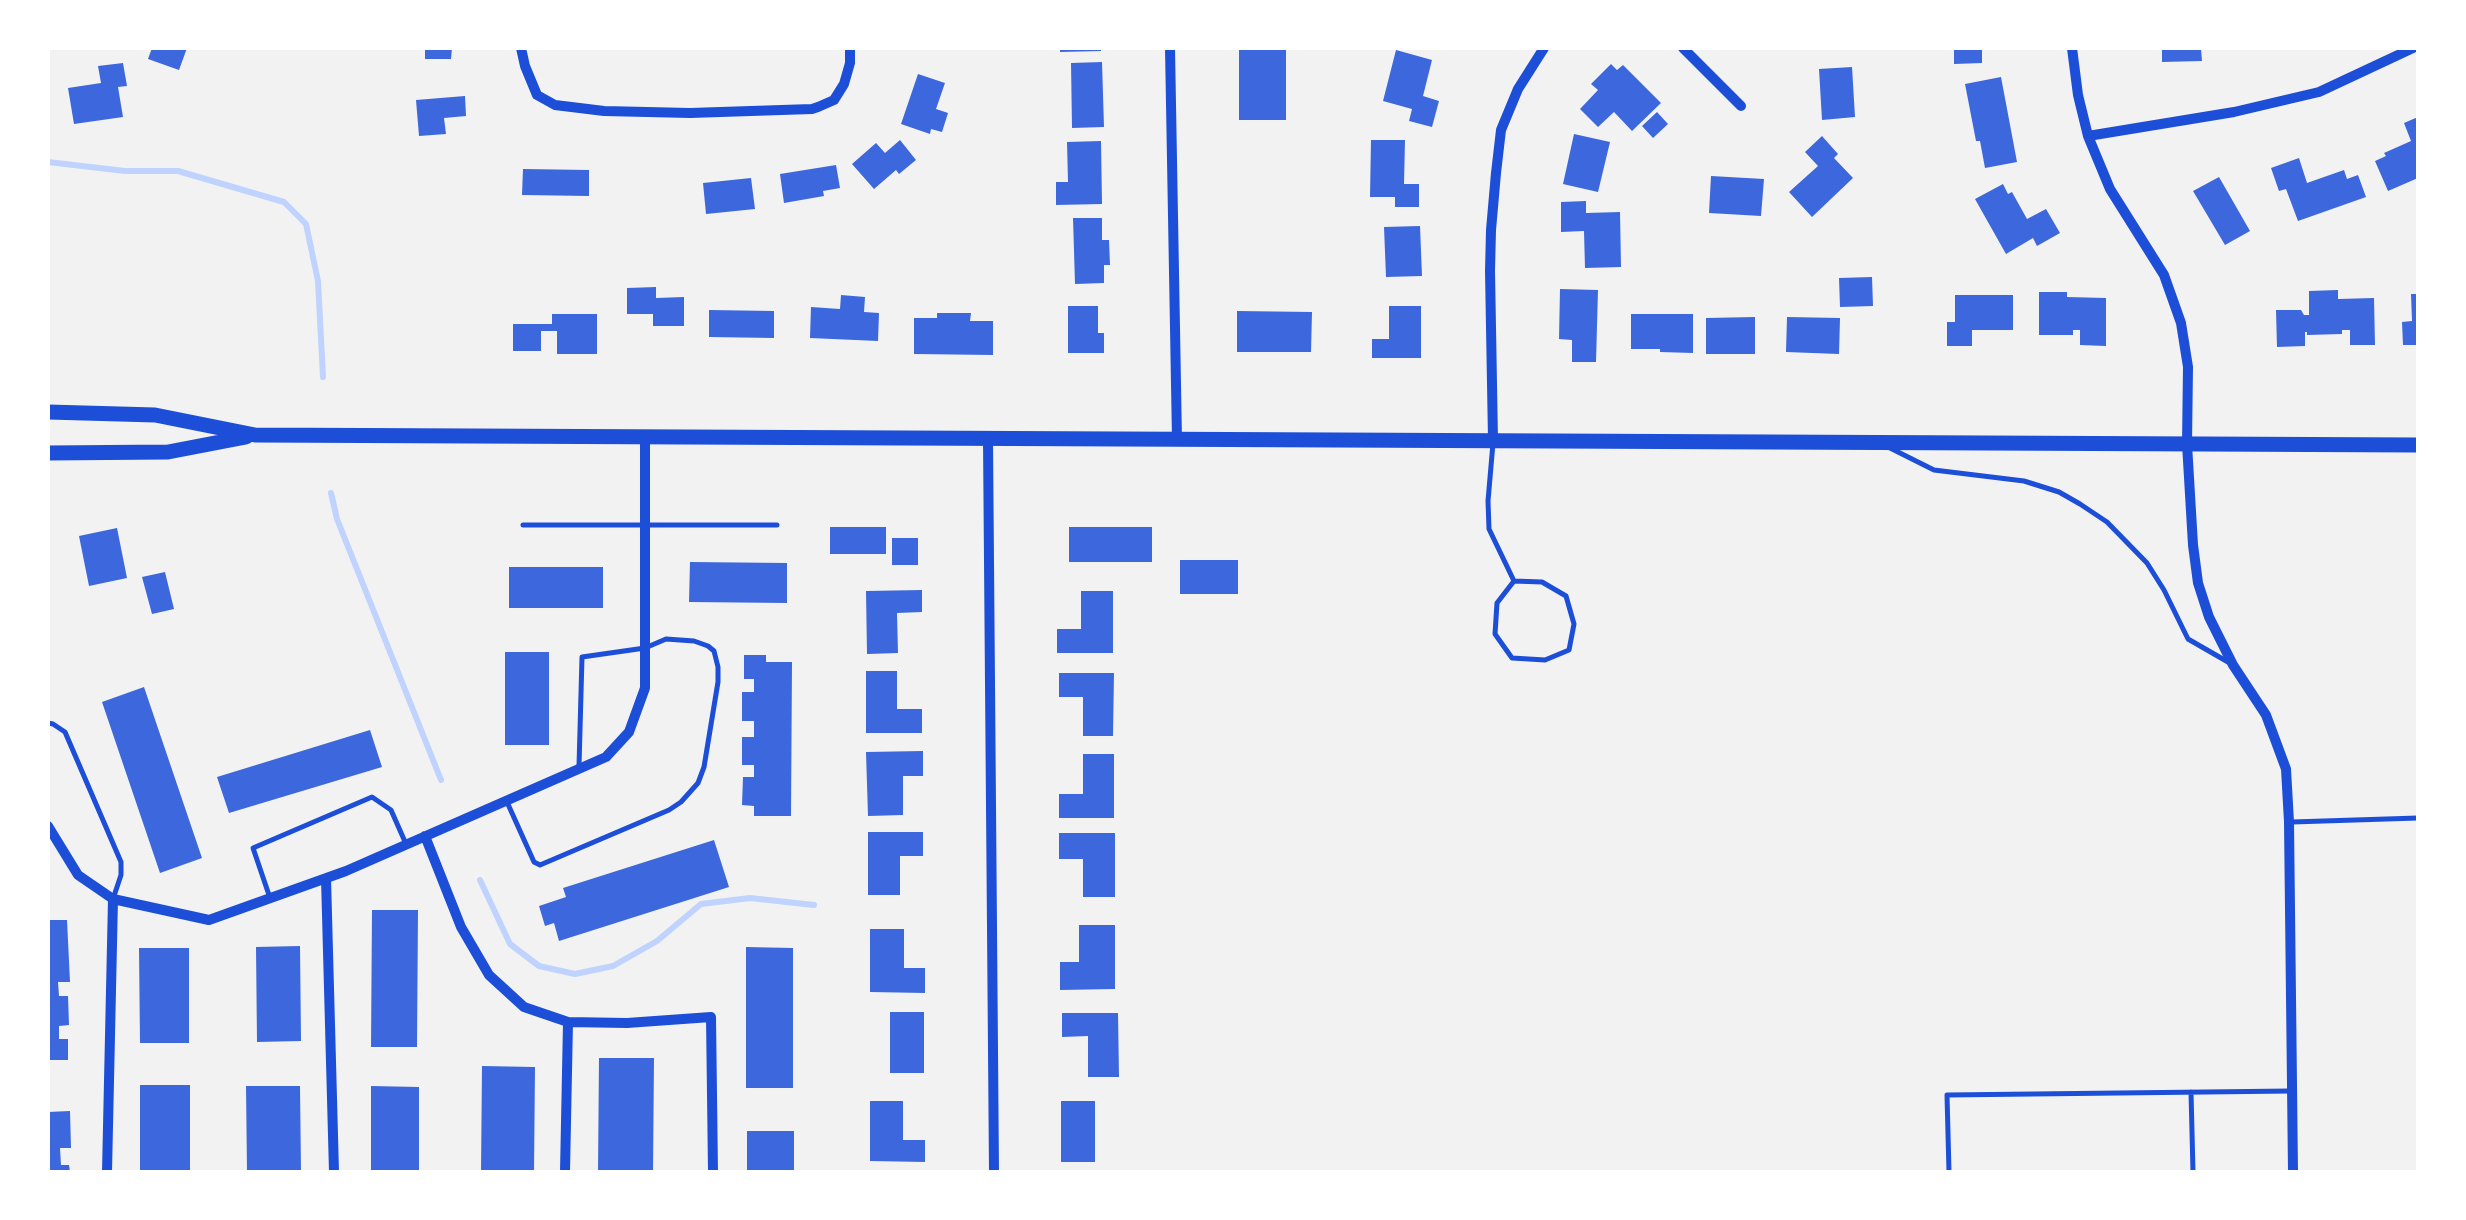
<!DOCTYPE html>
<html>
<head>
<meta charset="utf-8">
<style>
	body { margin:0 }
	#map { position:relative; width:2466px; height:1220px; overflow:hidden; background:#f2f2f2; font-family:"Times New Roman",serif }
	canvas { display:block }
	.frame { position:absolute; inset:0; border:50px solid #fff; pointer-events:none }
</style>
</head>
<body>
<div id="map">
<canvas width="2466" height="1220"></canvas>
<div class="frame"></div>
</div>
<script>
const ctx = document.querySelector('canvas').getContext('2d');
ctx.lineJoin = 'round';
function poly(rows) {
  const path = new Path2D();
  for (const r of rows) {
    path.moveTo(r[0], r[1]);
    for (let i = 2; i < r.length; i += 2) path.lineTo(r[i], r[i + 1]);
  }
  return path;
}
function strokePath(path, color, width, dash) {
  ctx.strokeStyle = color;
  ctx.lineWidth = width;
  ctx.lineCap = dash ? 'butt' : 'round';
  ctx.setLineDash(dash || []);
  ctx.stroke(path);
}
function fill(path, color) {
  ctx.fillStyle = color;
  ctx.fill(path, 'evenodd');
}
const stream = poly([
	[48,162,125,171,178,171,284,202,306,224,318,281,323,377],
	[331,493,337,519,441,780],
	[480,880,510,944,539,966,575,974,613,966,657,941,701,904,750,898,814,905]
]);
const building = poly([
	[152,48,187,48,179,70,148,59],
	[425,48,452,48,451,59,425,59],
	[1060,48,1101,48,1101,51,1060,52],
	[1239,48,1286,48,1286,120,1239,120],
	[1954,48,1982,48,1982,63,1954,64],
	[2162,48,2201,49,2202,61,2162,62],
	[1396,50,1432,60,1423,96,1439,101,1432,127,1409,121,1412,109,1383,101],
	[1102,62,1104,127,1072,128,1071,63],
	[123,63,127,86,118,87,123,117,74,124,68,88,101,83,98,66],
	[1611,64,1617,70,1623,65,1661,103,1632,131,1614,112,1598,127,1580,109,1598,90,1591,84],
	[1852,67,1855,117,1822,120,1819,69],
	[918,74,945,83,936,109,948,113,942,132,931,129,930,134,901,124],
	[2001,77,2017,162,1985,168,1980,141,1976,141,1965,84],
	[465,96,466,116,444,118,446,134,419,136,416,100],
	[1657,112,1668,124,1653,138,1642,126],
	[2418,117,2418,178,2388,191,2375,161,2386,156,2384,153,2411,141,2404,123],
	[1574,134,1610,142,1598,192,1563,184],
	[1822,136,1838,154,1834,158,1853,178,1812,217,1789,192,1818,166,1805,152],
	[900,140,916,160,899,174,896,170,874,189,852,164,876,143,885,153],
	[1371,140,1405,140,1404,184,1419,184,1419,207,1395,207,1395,197,1370,197],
	[1101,141,1102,204,1056,205,1056,182,1068,182,1067,142],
	[2299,158,2307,183,2344,170,2347,179,2358,175,2366,197,2298,221,2286,189,2279,191,2271,168],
	[836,165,840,188,823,191,824,196,784,203,780,174],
	[523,169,589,170,589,196,522,195],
	[1711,176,1764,179,1761,216,1709,213],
	[2219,177,2250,231,2225,245,2193,191],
	[751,178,755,209,706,214,703,183],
	[2003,184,2008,194,2012,192,2027,219,2046,209,2060,233,2037,246,2033,238,2006,254,1975,199],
	[1586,201,1586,213,1620,212,1621,267,1585,268,1584,231,1561,232,1561,202],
	[1073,218,1102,218,1102,240,1109,240,1110,265,1104,265,1104,283,1075,284],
	[1420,226,1422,276,1386,277,1384,227],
	[1872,277,1873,306,1840,307,1839,278],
	[656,287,656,298,684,297,684,326,653,326,653,314,627,314,627,288],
	[1560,289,1598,290,1596,362,1572,362,1572,340,1559,339],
	[2338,290,2338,299,2374,298,2375,345,2350,345,2350,330,2342,330,2342,334,2307,335,2307,332,2305,332,2305,346,2277,347,2276,310,2301,310,2304,315,2309,315,2309,291],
	[2039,292,2067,292,2067,297,2106,298,2106,346,2080,345,2080,330,2073,330,2073,335,2039,335],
	[2411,294,2418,294,2418,345,2403,345,2402,322,2412,321],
	[841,295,865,297,864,312,879,313,878,341,810,338,811,307,840,309],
	[1955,295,2013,295,2013,330,1972,330,1972,346,1947,346,1947,322,1955,322],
	[1068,306,1098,306,1098,333,1104,333,1104,353,1068,353],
	[1389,306,1421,306,1421,358,1372,358,1372,339,1389,339],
	[709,310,774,311,774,338,709,337],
	[1237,311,1312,312,1311,352,1237,352],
	[937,313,971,313,970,321,993,321,993,355,914,354,914,318,937,318],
	[552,314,597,314,597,354,557,354,557,331,541,331,541,351,513,351,513,324,552,324],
	[1631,314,1693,314,1693,353,1660,352,1660,349,1631,349],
	[1755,317,1755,354,1706,354,1706,318],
	[1787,317,1840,318,1839,354,1786,352],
	[830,527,886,527,886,554,830,554],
	[1069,527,1152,527,1152,562,1069,562],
	[117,528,127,578,89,586,79,536],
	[892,538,918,538,918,565,892,565],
	[1180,560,1238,560,1238,594,1180,594],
	[690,562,787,563,787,603,689,602],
	[509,567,603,567,603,608,509,608],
	[165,572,174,609,152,614,142,577],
	[922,590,922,612,897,613,898,653,867,654,866,591],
	[1081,591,1113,591,1113,653,1057,653,1057,629,1081,629],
	[505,652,549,652,549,745,505,745],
	[744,655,766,655,766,662,792,662,791,816,754,816,754,806,742,805,743,777,754,777,754,765,742,765,742,737,754,737,754,721,742,721,742,692,754,692,754,679,744,679],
	[866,671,897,671,897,709,922,709,922,733,866,733],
	[1059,673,1114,673,1113,736,1083,736,1083,697,1059,697],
	[144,687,202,858,160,873,102,702],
	[370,730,382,767,229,813,217,777],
	[923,751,923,776,903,776,903,815,868,816,866,752],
	[1083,754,1114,754,1114,818,1059,818,1059,794,1083,794],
	[868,832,923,832,923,856,900,856,900,895,868,895],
	[1059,833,1115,833,1115,897,1083,897,1083,859,1059,859],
	[714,840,729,887,559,941,554,923,545,926,539,906,566,897,563,888],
	[372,910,418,910,417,1047,371,1047],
	[48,920,67,920,70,982,58,982,59,996,68,996,69,1025,59,1026,59,1039,68,1039,68,1060,48,1060],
	[1079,925,1115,925,1115,989,1060,990,1060,962,1079,962],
	[870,929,904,929,904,968,925,968,925,993,870,992],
	[300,946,301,1041,257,1042,256,947],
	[746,947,793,948,793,1088,746,1088],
	[139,948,189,948,189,1043,140,1043],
	[890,1012,924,1012,924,1073,890,1073],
	[1062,1013,1118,1013,1119,1077,1088,1077,1088,1036,1062,1037],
	[599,1058,654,1058,653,1172,598,1172],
	[482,1066,535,1067,534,1172,481,1172],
	[140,1085,190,1085,190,1172,140,1172],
	[246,1086,300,1086,301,1172,247,1172],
	[371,1086,419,1087,419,1172,371,1172],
	[870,1101,903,1101,903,1140,925,1140,925,1162,870,1161],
	[1061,1101,1095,1101,1095,1162,1061,1162],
	[70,1111,71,1148,60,1148,61,1165,69,1165,70,1172,48,1172,48,1112],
	[747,1131,794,1131,794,1172,747,1172]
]);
const service = poly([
	[1493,443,1488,501,1489,529,1514,581,1542,582,1566,596,1574,624,1569,650,1545,660,1512,658,1495,634,1497,603,1514,581],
	[1890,448,1934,470,2024,481,2059,492,2080,504,2107,522,2147,563,2164,590,2188,639,2228,662],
	[523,525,777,525],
	[48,723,53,724,65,732,121,862,121,875,113,899],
	[507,802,534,862,540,865,669,810,681,802,698,783,704,767,718,682,718,667,714,651,708,646,694,641,666,639,645,648,582,657,579,766],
	[2292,822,2418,818],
	[269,895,253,848,372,797,391,810,406,844],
	[2191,1092,2193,1172],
	[1949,1172,1947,1095,2291,1091]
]);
const minor = poly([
	[521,48,525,66,537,95,555,105,604,111,690,113,812,109,818,107,834,100,844,84,850,63,850,48],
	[1170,48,1177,440],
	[1683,48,1741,106],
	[2072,48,2078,95,2088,136,2110,189,2164,275,2181,323,2188,367,2187,444,2193,545,2198,583,2209,617,2233,665,2266,715,2286,769,2289,822,2293,1172],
	[2088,136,2234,112,2319,92,2413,48],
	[988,439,994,1172],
	[1493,440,1490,271,1491,230,1496,173,1501,130,1518,89,1544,48],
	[48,826,78,875,113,899,209,920,346,871,606,757,629,732,645,688,645,438],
	[425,836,461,927,489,975,524,1007,568,1022,627,1023,711,1017,713,1172],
	[326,878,334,1172],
	[107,1172,113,899],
	[565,1172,568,1022]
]);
const secondary = poly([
	[48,412,155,415,255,435,2418,445],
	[48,453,168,452,246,437]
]);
strokePath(stream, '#bfd3fe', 6);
fill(building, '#3d67dc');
strokePath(service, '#1d4ed8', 5);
strokePath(minor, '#1d4ed8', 10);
strokePath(secondary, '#1d4ed8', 15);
</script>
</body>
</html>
